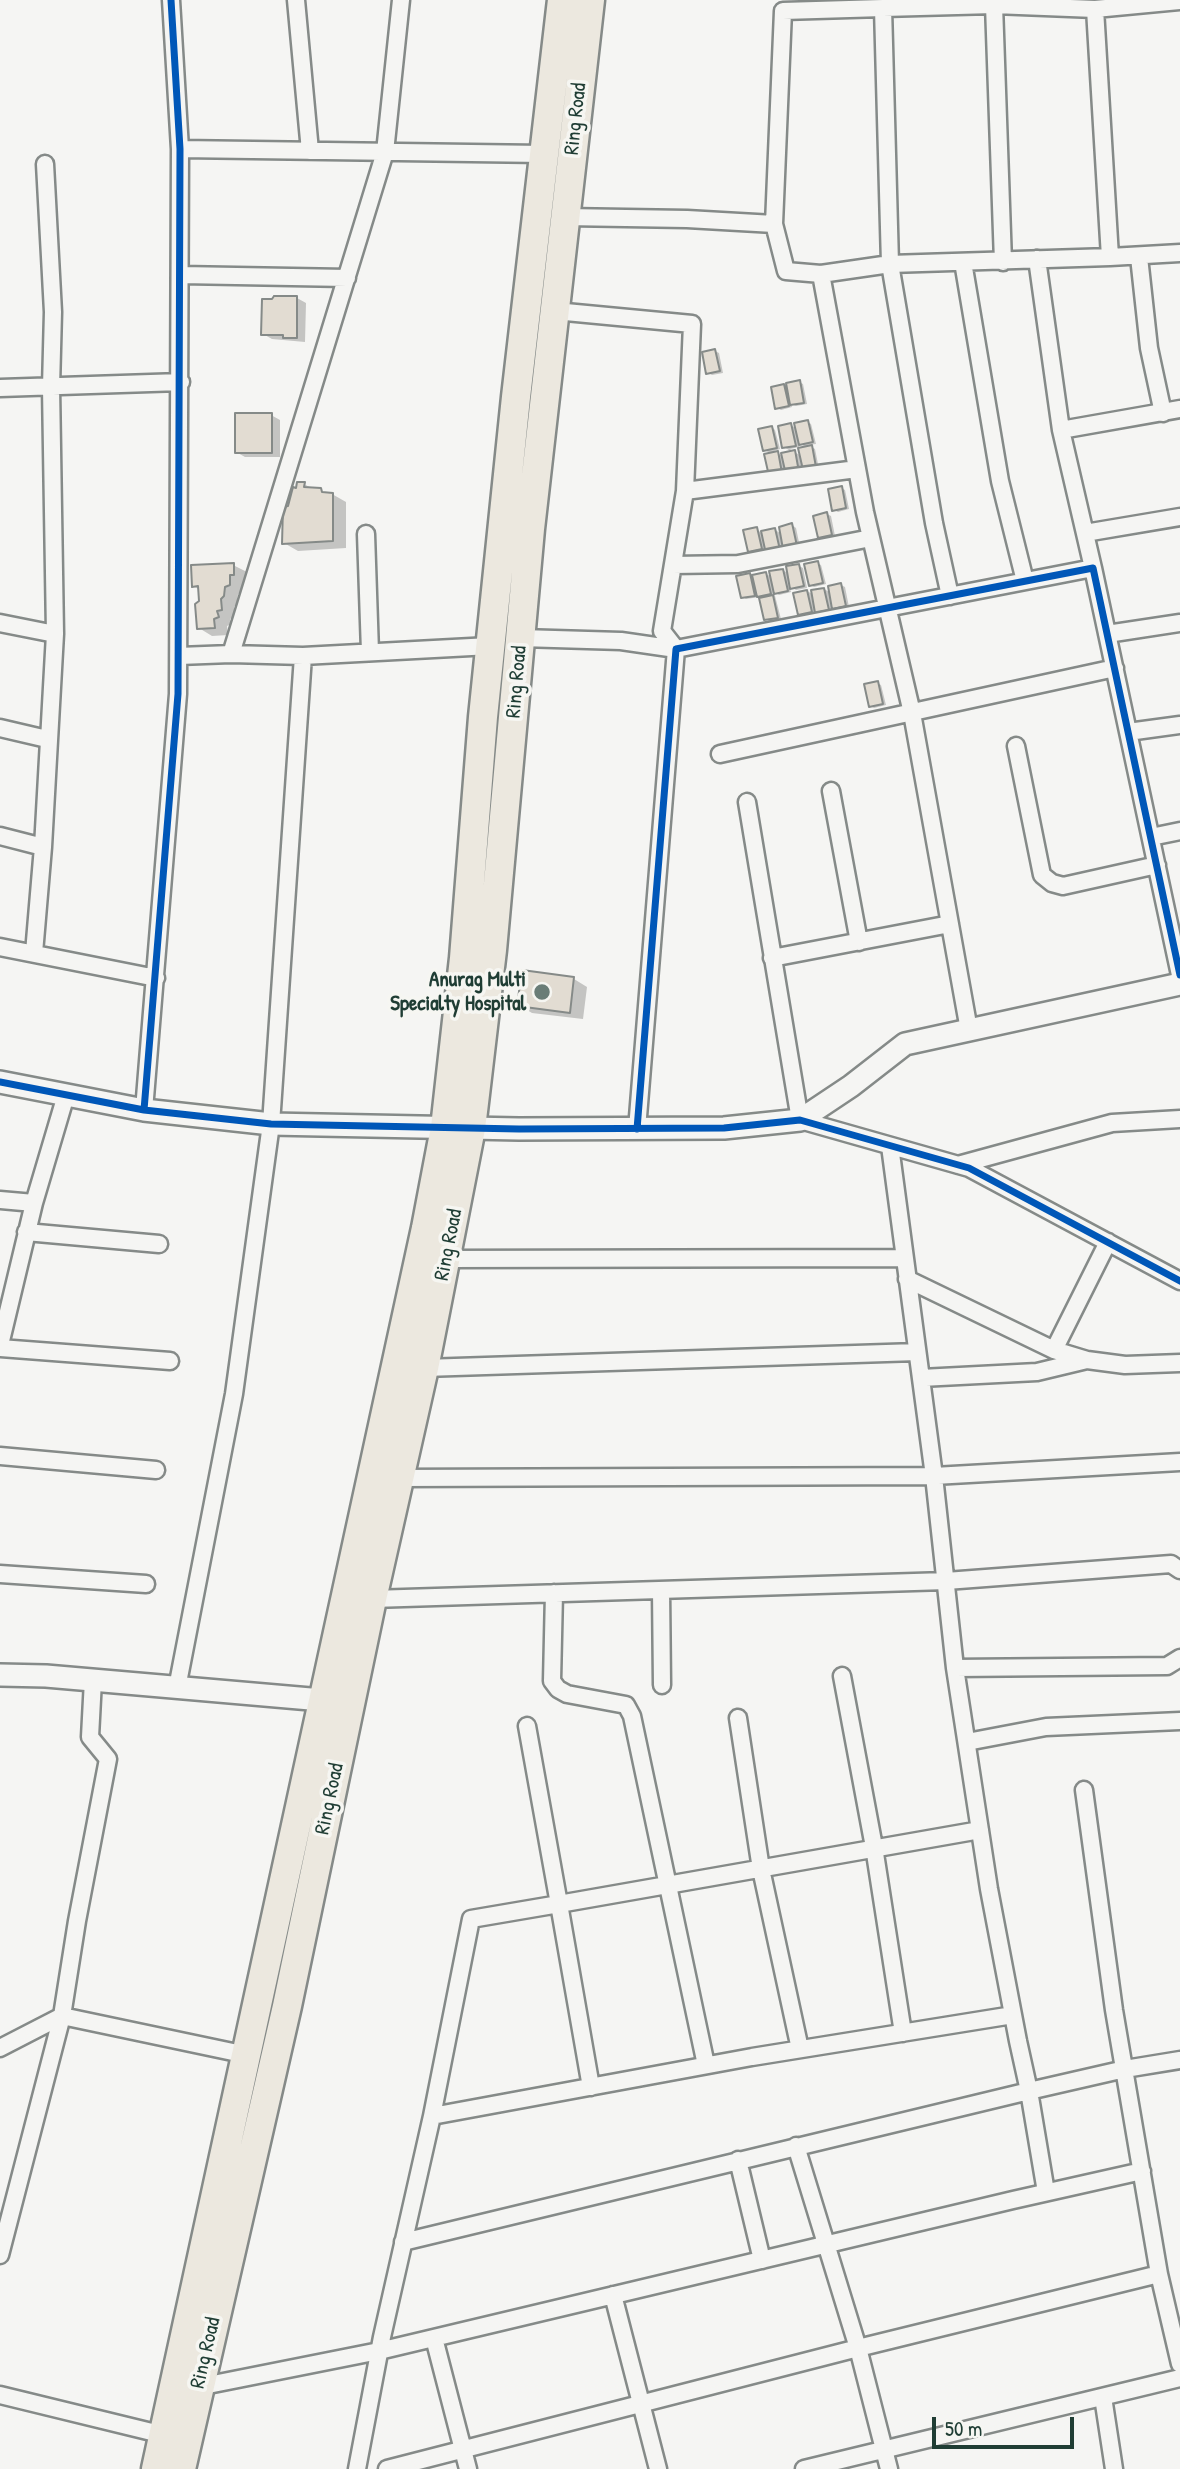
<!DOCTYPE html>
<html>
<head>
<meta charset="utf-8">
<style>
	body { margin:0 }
	#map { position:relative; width:1180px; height:2469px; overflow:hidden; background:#f5f5f3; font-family:"Patrick Hand",sans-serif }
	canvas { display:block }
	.scale { position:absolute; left:932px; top:2417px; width:142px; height:32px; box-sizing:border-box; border:4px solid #1f3d34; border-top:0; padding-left:9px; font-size:21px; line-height:24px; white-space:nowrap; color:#1f3d34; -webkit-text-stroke:5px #f6f6f2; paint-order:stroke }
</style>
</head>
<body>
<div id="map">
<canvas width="1180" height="2469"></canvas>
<div class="scale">50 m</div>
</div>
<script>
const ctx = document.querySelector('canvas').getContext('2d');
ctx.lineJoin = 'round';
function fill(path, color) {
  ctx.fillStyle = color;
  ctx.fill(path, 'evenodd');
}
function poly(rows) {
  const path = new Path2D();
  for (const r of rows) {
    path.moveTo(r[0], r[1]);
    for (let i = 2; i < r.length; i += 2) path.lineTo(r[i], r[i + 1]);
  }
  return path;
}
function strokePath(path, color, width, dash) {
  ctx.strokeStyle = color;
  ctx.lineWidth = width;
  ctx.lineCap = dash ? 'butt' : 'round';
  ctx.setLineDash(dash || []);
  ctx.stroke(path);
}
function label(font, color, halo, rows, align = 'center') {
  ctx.font = font + ' "Patrick Hand",sans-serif';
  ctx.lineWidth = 7;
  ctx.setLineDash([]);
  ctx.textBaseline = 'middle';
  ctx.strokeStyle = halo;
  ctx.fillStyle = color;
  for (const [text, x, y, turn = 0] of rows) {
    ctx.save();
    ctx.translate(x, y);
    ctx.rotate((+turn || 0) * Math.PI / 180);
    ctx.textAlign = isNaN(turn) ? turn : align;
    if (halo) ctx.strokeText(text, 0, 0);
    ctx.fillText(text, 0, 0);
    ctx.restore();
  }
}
const shadow = poly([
	[297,298,306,303,305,342,272,339,263,334],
	[715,351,719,353,723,373,712,375,708,373],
	[799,382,803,384,807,404,796,406,791,404,792,407,781,410,777,408,773,388],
	[271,415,280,420,280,457,245,457,236,452],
	[808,422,811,424,816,444,808,445,815,449,819,469,808,472,801,468,802,473,774,477,772,454,764,450,772,427,775,430,780,449,774,451,784,457,792,452,784,447,791,425,797,429],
	[798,442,807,448,801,456,790,449,799,447],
	[304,484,313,489,332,494,346,502,346,548,298,551,284,543,289,507,298,490],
	[841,488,845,490,849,509,838,512,834,510],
	[827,514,831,516,835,536,824,539,820,537],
	[792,525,796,528,800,547,789,550,781,546,783,552,767,550,753,553,750,551,757,529,761,533,775,530,782,534],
	[817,563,821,565,826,584,814,587,810,585],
	[233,565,247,572,247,582,243,582,243,592,238,594,237,603,234,607,235,617,230,619,232,624,227,626,228,635,212,636,199,628,200,590,193,586],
	[799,566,803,568,807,588,796,590,789,586,791,592,779,595,774,592,781,619,769,621,766,619,760,597,746,599,743,597,750,575,753,577,766,574,772,577,783,570,789,574],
	[841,585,845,587,849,607,838,610,831,606,832,612,821,614,814,610,815,614,803,616,800,614,807,591,814,595,824,589,831,593],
	[877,683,881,685,886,705,874,708,870,706],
	[574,979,587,987,583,1019,532,1013,519,1005]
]);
const building = poly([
	[274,296,297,296,297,338,283,338,283,335,261,335,262,299,272,299,274,296],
	[715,349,720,371,706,374,702,352,715,349],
	[800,380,804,403,790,405,786,383,800,380],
	[784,384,789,406,775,409,771,387,784,384],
	[235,413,272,413,272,453,235,453,235,413],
	[808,420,813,442,799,445,794,423,808,420],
	[791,423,796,446,782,448,778,426,791,423],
	[772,426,777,448,763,451,758,429,772,426],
	[812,445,816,467,803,470,798,448,812,445],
	[795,450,799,472,786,475,781,453,795,450],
	[778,451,782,473,769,476,764,454,778,451],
	[297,482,305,482,304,487,321,488,322,492,333,493,333,541,282,544,283,507,288,506,293,487,296,488,297,482],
	[842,486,846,508,832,511,828,489,842,486],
	[827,512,832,535,818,538,813,516,827,512],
	[792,523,797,546,783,549,779,527,792,523],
	[757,527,762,549,748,552,743,530,757,527],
	[775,528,780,550,766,554,761,531,775,528],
	[818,561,823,583,809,586,804,564,818,561],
	[234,563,234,575,230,575,230,585,225,587,224,596,221,599,222,610,217,611,219,617,214,619,215,628,197,629,195,604,199,601,198,586,192,587,191,565,234,563],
	[799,564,804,586,790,589,786,566,799,564],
	[783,569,788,591,774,594,769,571,783,569],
	[766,572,771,594,757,597,752,575,766,572],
	[750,573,755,596,741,598,736,576,750,573],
	[841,583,846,606,832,609,828,586,841,583],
	[824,588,829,610,815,613,811,590,824,588],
	[807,590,812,612,798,615,793,593,807,590],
	[773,595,778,618,764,620,759,598,773,595],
	[878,681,883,704,869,707,864,684,878,681],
	[522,970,574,977,570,1013,517,1006,522,970]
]);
const street = poly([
	[296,0,310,151],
	[994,5,1003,262],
	[1095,9,1110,257,890,264,883,8,994,5,1095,9,1180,1],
	[180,149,544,154],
	[565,217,687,219,774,224,786,271,821,274],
	[774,224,783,11,883,8],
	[1110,257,1180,253],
	[1139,257,1149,348,1163,413],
	[1037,259,1061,430,1093,568],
	[963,262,1000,481,1025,581],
	[181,275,347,278],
	[555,311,692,324,685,491],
	[0,388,181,382],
	[1061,430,1180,409],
	[1085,533,1180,517],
	[366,534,370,652],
	[673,565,738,564,871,538],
	[950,596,934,523,890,264,821,274,865,512,912,713,969,1030],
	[0,623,55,634],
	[1107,634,1180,623],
	[521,638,621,641,676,649],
	[676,649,662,631,685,491,857,469],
	[231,654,385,152,401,0],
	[179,656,231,654,303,656,490,646],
	[0,728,47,739],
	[1128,732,1180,725],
	[1016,746,1042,875,1052,883,1063,886,1157,865],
	[720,754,1115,668],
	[831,791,859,942],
	[747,802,800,1120,969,1168,1180,1281],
	[0,836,43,847,34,953],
	[1151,837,1180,831],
	[43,847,55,634,51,387,53,312,45,164],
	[0,947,156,978],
	[772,958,950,924],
	[144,1110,178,694,180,149,171,0],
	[637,1129,676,649,1093,568,1180,975],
	[890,1146,934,1476,955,1668,989,1889,1018,2041,1029,2091,1125,2069,1180,2060],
	[958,1165,1112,1123,1180,1119],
	[0,1200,34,1203],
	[26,1232,159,1244],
	[446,1259,904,1258],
	[907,1279,1054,1350,1087,1360,1125,1365,1180,1363],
	[0,1345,34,1203,66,1095],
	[0,1348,170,1361],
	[1054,1350,1108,1242],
	[424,1368,917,1352],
	[921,1378,1037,1372,1087,1360],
	[0,1456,156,1470],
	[400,1478,934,1476,1180,1462],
	[0,1574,146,1584],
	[661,1590,662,1685],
	[554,1593,552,1681,558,1689,567,1694,626,1705,632,1716,706,2065],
	[372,1599,946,1581,1171,1564,1180,1570],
	[955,1668,1167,1666,1180,1658],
	[842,1676,874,1847,903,2033],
	[177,1688,234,1394,271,1124,303,656],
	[738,1718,761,1869,800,2049],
	[527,1726,559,1904,980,1830],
	[967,1742,1046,1727,1180,1721],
	[1084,1790,1114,2010,1159,2274,1180,2364],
	[0,2048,62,2016,247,2055],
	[432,2116,471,1919,559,1904,591,2087],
	[796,2146,858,2348,889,2469],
	[738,2160,762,2260],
	[403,2242,1029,2091,1046,2192],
	[0,2255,62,2016,77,1921,108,1759,90,1737,93,1680],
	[613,2295,658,2469],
	[434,2338,468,2469],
	[193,2388,379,2351,1013,2200,1142,2171],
	[0,2395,164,2435],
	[1103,2397,1114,2469],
	[357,2469,382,2337,432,2116,752,2057,1013,2015],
	[387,2469,858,2348,1159,2274],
	[804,2469,1180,2378]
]);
const secondary = poly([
	[0,1082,144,1110,271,1124,519,1129,724,1128,800,1120,851,1086,905,1044,1180,984],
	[0,1675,46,1676,322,1700]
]);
const highway = poly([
	[156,2469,426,1228,445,1128,464,958,483,717,516,397,562,0],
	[181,2469,287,2006,372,1599,424,1368,471,1128,492,950,530,529,590,0]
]);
const cycleway = poly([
	[0,1082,144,1110,271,1124,519,1129,724,1128,800,1120,969,1168,1180,1281],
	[144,1110,178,694,180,149,171,0],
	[637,1129,676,649,1093,568,1180,975]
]);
const markers = [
	[542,992,9,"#6a7d77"]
];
const streetNames = [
	["Ring Road",576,119,-84],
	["Ring Road",517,682,-85],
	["Ring Road",449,1245,-79],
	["Ring Road",330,1799,-78],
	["Ring Road",206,2353,-77]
];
const poiNames = [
	["Anurag Multi",526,980],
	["Specialty Hospital",526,1004]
];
fill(shadow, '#0003');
fill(building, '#e2dcd2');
strokePath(building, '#858a88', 2);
strokePath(street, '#858a88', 21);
strokePath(secondary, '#858a88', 26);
strokePath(highway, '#858a88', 33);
strokePath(street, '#f5f5f3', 16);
strokePath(secondary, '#f5f5f3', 21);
strokePath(highway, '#ece8df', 28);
strokePath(cycleway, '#0057b8', 7);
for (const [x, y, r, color] of markers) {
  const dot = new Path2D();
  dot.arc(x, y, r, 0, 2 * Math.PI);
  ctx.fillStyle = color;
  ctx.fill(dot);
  strokePath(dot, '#f6f6f2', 2.5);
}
label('21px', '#1f3d34', '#f6f6f2', streetNames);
label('bold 21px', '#1f3d34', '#f6f6f2', poiNames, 'right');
</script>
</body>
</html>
